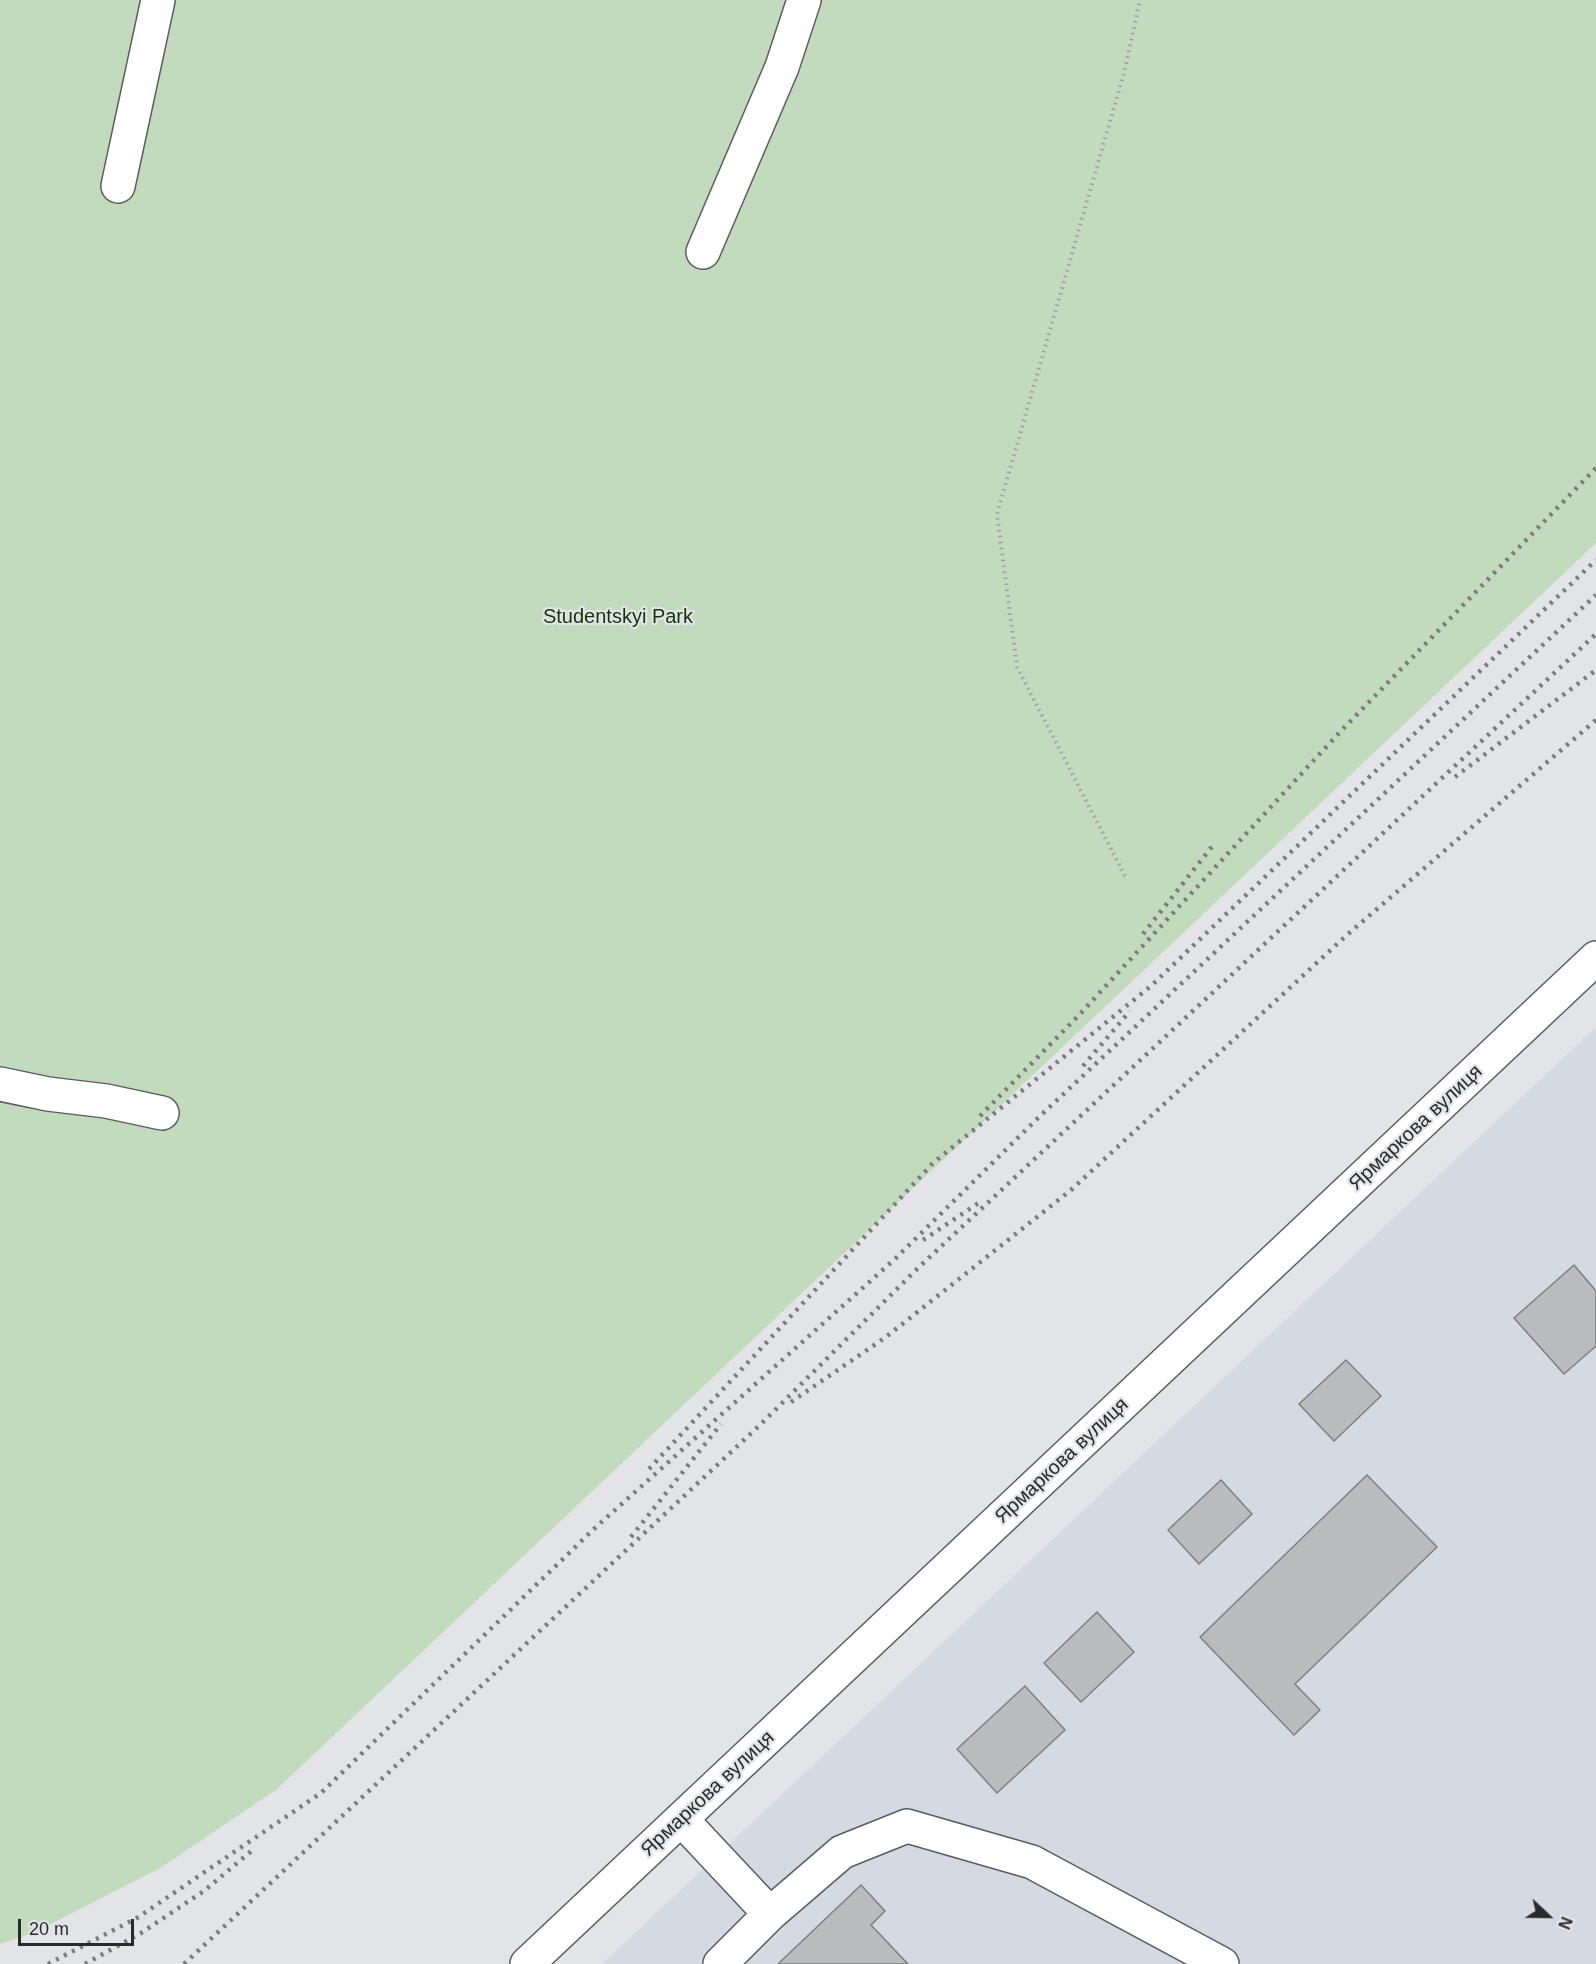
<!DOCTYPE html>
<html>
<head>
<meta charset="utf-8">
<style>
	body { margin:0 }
	#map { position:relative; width:1596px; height:1964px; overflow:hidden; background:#e3e4e7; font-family:Helvetica,sans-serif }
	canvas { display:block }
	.north { position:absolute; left:1518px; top:1886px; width:60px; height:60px; -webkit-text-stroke:4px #e3e4e7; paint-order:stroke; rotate:112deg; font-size:16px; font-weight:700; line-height:24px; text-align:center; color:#292a2b }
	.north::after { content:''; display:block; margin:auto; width:21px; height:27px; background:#292a2b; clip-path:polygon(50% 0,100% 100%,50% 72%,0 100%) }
	.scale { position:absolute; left:18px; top:1919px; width:116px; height:27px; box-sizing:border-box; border:3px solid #292a2b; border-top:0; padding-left:8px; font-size:18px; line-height:21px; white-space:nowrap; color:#292a2b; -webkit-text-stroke:4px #e3e4e7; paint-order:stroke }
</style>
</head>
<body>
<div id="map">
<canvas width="1596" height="1964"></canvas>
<div class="north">N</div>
<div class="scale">20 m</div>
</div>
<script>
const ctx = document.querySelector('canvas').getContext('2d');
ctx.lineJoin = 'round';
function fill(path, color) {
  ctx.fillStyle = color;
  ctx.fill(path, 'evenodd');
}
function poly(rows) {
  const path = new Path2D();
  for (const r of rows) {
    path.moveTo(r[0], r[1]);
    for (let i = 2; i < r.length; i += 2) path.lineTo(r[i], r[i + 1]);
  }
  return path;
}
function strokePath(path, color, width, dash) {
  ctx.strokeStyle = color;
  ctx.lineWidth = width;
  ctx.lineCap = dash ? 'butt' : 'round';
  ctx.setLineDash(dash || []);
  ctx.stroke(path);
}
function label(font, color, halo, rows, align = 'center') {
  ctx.font = font + ' Helvetica,sans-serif';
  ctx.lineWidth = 4.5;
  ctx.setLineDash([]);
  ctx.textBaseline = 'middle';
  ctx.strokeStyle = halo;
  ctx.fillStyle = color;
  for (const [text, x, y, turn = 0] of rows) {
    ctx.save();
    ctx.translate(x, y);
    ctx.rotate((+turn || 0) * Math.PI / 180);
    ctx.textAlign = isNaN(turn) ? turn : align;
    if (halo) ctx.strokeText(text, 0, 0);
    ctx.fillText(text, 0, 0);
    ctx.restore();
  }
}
const built = poly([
	[1596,1027,1596,1964,602,1964]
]);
const green = poly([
	[0,0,1596,0,1596,543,277,1789,162,1867,35,1932,0,1944]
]);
const building = poly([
	[1574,1265,1596,1291,1596,1346,1564,1374,1514,1318,1574,1265],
	[1346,1360,1381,1396,1334,1441,1299,1404,1346,1360],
	[1367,1475,1437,1547,1295,1684,1320,1710,1294,1735,1200,1637,1367,1475],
	[1221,1480,1252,1514,1199,1564,1168,1530,1221,1480],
	[1097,1612,1134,1652,1081,1702,1044,1663,1097,1612],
	[1025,1686,1065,1730,997,1793,957,1749,1025,1686],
	[861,1885,885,1911,871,1925,908,1964,778,1964,861,1885]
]);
const path = poly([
	[1125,876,1017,667,997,514,1124,73,1140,0]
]);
const minor = poly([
	[118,186,158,0],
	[703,252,782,67,804,0],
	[0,1084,48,1094,106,1101,162,1113],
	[681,1819,770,1914,842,1852,907,1826,1032,1862,1222,1964],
	[527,1964,1596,958],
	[720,1964,770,1914]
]);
const rail = poly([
	[1455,777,1596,670],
	[1143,934,1214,844],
	[1083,1066,1130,1011],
	[980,1116,1080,1014,1339,733,1596,468],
	[923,1240,980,1202],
	[791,1402,886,1337,1071,1190,1348,934,1596,720],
	[649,1469,933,1163,1151,986,1596,560],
	[631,1537,721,1424],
	[48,1964,137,1918,321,1793,596,1527,896,1258,1040,1116,1596,595],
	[85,1964,141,1933,204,1891,255,1848],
	[184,1964,762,1423,918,1268,1596,634]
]);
const parkNames = [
	["Studentskyi Park",618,617]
];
const streetNames = [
	["Ярмаркова вулиця",1416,1128,-43],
	["Ярмаркова вулиця",1062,1461,-43],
	["Ярмаркова вулиця",708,1794,-43]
];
fill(built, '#d4d9e2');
fill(green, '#c2dbbc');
fill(building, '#b9bbbd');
strokePath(building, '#7e7f82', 1.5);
strokePath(minor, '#5a5c5e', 36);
strokePath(path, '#9d9ea0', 4, [1.5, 4.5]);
strokePath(minor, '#fff', 33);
strokePath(rail, '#7b7c7e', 4.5, [3, 6]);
label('20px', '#103706', '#e3e4e7', parkNames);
label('20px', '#292a2b', '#e3e4e7', streetNames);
</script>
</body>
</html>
